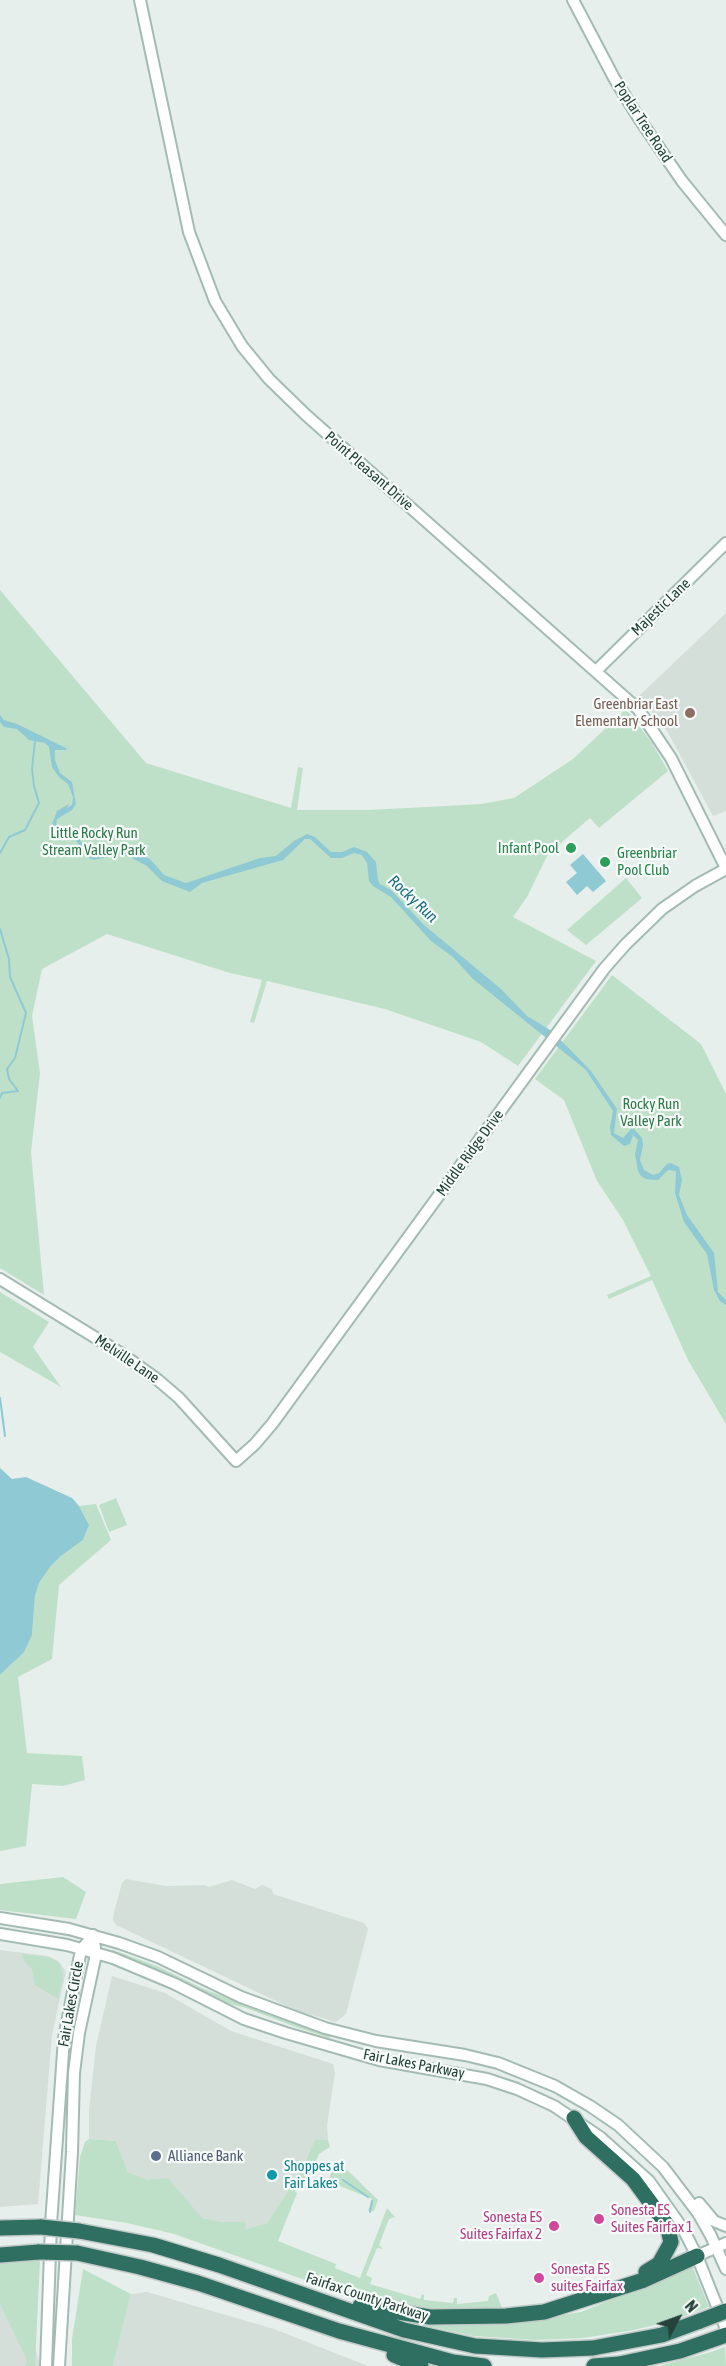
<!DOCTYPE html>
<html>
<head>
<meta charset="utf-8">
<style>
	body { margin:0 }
	#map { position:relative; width:726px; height:2366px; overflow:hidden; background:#e6efeb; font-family:"Asap Condensed",sans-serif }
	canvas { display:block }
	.north { position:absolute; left:648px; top:2288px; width:60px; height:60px; -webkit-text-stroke:4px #f7fbf9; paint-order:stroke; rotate:49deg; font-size:16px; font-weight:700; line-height:24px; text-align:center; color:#24423a }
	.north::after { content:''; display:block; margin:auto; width:21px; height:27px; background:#24423a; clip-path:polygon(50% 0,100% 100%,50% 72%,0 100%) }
</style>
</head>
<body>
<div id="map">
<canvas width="726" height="2366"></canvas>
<div class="north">N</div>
</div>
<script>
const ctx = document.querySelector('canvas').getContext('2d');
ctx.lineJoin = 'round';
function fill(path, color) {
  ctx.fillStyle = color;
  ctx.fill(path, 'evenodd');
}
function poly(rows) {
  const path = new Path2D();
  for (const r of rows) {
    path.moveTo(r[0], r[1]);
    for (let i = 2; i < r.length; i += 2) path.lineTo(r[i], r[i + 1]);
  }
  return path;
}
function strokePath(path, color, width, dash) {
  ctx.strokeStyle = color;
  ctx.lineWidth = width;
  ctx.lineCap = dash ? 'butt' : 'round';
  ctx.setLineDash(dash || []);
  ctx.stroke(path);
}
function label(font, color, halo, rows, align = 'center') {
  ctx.font = font + ' "Asap Condensed",sans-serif';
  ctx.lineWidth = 4.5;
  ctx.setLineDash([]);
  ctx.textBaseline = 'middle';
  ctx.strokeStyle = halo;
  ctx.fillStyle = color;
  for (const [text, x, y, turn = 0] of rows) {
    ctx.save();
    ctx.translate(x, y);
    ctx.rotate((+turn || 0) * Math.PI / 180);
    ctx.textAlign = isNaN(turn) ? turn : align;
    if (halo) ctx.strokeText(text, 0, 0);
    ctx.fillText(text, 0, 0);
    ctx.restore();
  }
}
const built = poly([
	[726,613,726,811,713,816,667,731,639,696],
	[126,1879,166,1886,205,1885,209,1887,232,1880,255,1889,262,1885,272,1889,273,1894,364,1923,368,1929,346,2014,336,2022,297,2011,116,1925,113,1920,114,1912,122,1883],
	[0,1950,48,1956,58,1961,66,1971,52,2035,38,2204,0,2207],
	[112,1976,165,1993,231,2031,333,2064,335,2073,327,2125,328,2140,315,2139,301,2171,267,2223,246,2229,244,2222,223,2222,202,2218,148,2180,128,2172,116,2141,89,2139,89,2109,96,2046],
	[147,2292,274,2329,368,2366,113,2366,131,2294],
	[0,2299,35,2345,40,2366,0,2366]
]);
const green = poly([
	[0,590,146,763,291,808,298,767,303,768,297,810,368,810,446,806,481,804,514,798,573,759,626,709,652,743,668,771,599,828,590,818,548,854,527,897,513,917,596,961,518,1066,481,1042,385,1009,267,981,254,1023,250,1022,262,980,230,973,107,934,42,969,32,1016,40,1073,31,1152,44,1295,0,1268],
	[626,878,642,898,635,904,586,945,567,930],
	[612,975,701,1044,726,1094,726,1424,688,1360,652,1280,609,1299,607,1295,651,1276,623,1220,597,1181,564,1100,535,1079],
	[0,1292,49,1322,33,1347,61,1387,0,1352],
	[116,1498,127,1525,109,1532,99,1505],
	[96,1504,111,1540,59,1585,52,1659,18,1677,27,1753,82,1756,85,1780,63,1786,32,1784,26,1846,0,1851,0,1675,12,1664,32,1635,35,1596,39,1583,50,1567,61,1556,83,1540,89,1525,79,1506],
	[63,1877,86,1892,76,1919,0,1910,0,1884],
	[113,1950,157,1966,204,1989,331,2036,329,2038,293,2026,246,2008,223,2002,165,1973,112,1952,111,1951],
	[22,1954,48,1957,60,1963,63,1978,58,1999,35,1985,32,1969,25,1962],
	[89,2139,116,2141,128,2172,148,2180,168,2178,202,2218,223,2222,245,2222,246,2229,267,2223,301,2171,315,2139,328,2140,330,2147,319,2154,307,2182,300,2180,295,2192,297,2193,278,2241,336,2264,335,2268,360,2278,387,2208,395,2217,389,2219,379,2245,383,2249,377,2248,366,2275,372,2278,370,2284,420,2299,422,2294,424,2295,424,2300,453,2303,454,2298,457,2298,457,2304,488,2301,489,2296,496,2293,503,2310,433,2311,376,2302,308,2281,174,2234,127,2223,75,2215,80,2157,85,2142],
	[339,2162,378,2200,374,2211,368,2211,372,2199,330,2182,329,2178,336,2163],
	[40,2260,35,2366,25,2366,27,2360,0,2304,0,2262],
	[692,2266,709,2307,674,2320,634,2330,583,2338,536,2340,474,2336,427,2326,508,2324,581,2312],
	[83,2269,131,2294,113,2366,72,2366,72,2339],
	[725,2347,726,2366,659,2366,711,2352]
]);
const water = poly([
	[0,715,4,720,17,724,66,748,67,750,55,750,55,760,60,773,72,782,76,804,72,810,57,819,56,826,75,833,89,853,130,850,150,859,164,875,186,883,260,858,276,856,294,841,307,834,315,837,331,852,342,852,354,847,367,852,376,862,378,880,380,884,391,890,424,925,501,989,527,1016,552,1031,591,1071,617,1109,614,1133,623,1138,631,1129,634,1129,642,1138,643,1145,640,1160,644,1170,653,1175,659,1173,667,1164,671,1163,679,1167,682,1180,679,1195,687,1215,714,1253,718,1292,726,1300,726,1305,720,1301,714,1290,707,1254,684,1222,675,1193,676,1171,668,1170,658,1180,646,1179,641,1176,638,1171,635,1154,638,1140,633,1135,630,1144,624,1146,611,1135,610,1127,613,1111,586,1070,473,979,453,957,431,941,391,897,373,886,369,881,367,863,362,855,354,853,342,858,331,858,310,839,305,839,283,860,202,883,190,892,162,881,147,866,128,856,117,855,94,860,89,858,74,838,59,832,52,824,57,811,69,804,67,808,72,805,73,797,68,784,59,777,52,767,49,747,45,743,29,740,17,729,4,727,0,722],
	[583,854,606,881,593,892,587,886,577,895,566,882,577,873,570,865],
	[0,1468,12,1479,26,1477,72,1498,79,1506,89,1525,83,1540,61,1556,50,1567,39,1583,35,1596,32,1635,24,1652,0,1675]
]);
const stream = poly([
	[0,853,9,837,25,830,39,803,34,786,32,769,35,741],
	[0,929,9,959,10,977,26,1013,15,1058,7,1069,9,1079,18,1091,2,1093,0,1098],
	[0,1398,5,1436],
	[343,2180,368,2197],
	[370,2212,372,2201]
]);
const secondary = poly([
	[140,0,189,232,215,301,242,346,269,379,306,415,638,709,671,758,726,868],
	[573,0,614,78,638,117,682,181,726,235],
	[597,670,726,543],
	[0,1279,122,1354,158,1380,179,1398,236,1461,255,1444,272,1424,604,969,625,945,662,909,695,886,726,869],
	[0,1918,69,1929,119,1943,158,1957,241,1997,325,2028,376,2041,465,2055,498,2063,555,2086,590,2106,618,2125,663,2167,698,2213,711,2236,726,2269],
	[0,1934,67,1945,113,1958,175,1984,244,2019,286,2033,379,2060,487,2079,517,2089,554,2106,600,2137,649,2181,683,2229,697,2256,726,2329],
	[699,2203,714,2221,726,2226],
	[697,2256,726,2243],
	[46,2366,51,2224,64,2038,81,1950,93,1935],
	[59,2366,72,2152,74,2073,79,2033,96,1954,93,1935]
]);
const highway = poly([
	[574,2118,586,2137,633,2179,667,2225,671,2242,668,2248,659,2264,646,2272],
	[0,2228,41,2227],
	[79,2231,153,2245,219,2265,404,2330,475,2346,542,2350,593,2348,662,2335,700,2321],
	[77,2253,140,2267,198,2283,339,2331,453,2362,484,2366],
	[0,2255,39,2252],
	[360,2306,430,2317,506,2316,544,2312,644,2280,697,2256],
	[394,2355,421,2366],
	[594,2366,619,2364,680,2351,726,2335]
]);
const highwayBridge = poly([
	[41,2227,79,2231],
	[39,2252,77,2253],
	[700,2321,726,2311]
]);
const markers = [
	[690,713,6,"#8d6e63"],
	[571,848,6,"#2e9e5b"],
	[605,862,6,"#2e9e5b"],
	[156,2156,6,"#5c6f8a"],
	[272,2175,6,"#0f9aa8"],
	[599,2219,6,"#d1479c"],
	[554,2226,6,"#d1479c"],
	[539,2278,6,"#d1479c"]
];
const streetNames = [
	["Poplar Tree Road",643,122,57],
	["Point Pleasant Drive",369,471,41],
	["Majestic Lane",661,607,-44],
	["Middle Ridge Drive",470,1153,-54],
	["Melville Lane",127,1359,34],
	["Fair Lakes Circle",71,2004,-80],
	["Fair Lakes Parkway",414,2064,11],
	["Fairfax County Parkway",367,2297,18]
];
const educationNames = [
	["Greenbriar East",678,704],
	["Elementary School",678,721]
];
const parkNames = [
	["Little Rocky Run",94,833],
	["Stream Valley Park",94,850],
	["Rocky Run",651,1104],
	["Valley Park",651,1121]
];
const leisureNames = [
	["Infant Pool",559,848],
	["Greenbriar",617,853,"left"],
	["Pool Club",617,870,"left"]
];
const serviceNames = [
	["Alliance Bank",168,2156]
];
const cultureNames = [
	["Shoppes at",284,2166],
	["Fair Lakes",284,2183]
];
const hotelNames = [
	["Sonesta ES",611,2210],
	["Suites Fairfax 1",611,2227],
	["Sonesta ES",542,2217,"right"],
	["Suites Fairfax 2",542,2234,"right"],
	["Sonesta ES",551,2269],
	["suites Fairfax",551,2286]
];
const waterNames = [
	["Rocky Run",413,899,43]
];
fill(built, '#d4dfda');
fill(green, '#bfe0c8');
fill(water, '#8ec9d4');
strokePath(stream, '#8ec9d4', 2);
strokePath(secondary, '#a4bbb3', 14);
strokePath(highway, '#c2cac8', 18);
strokePath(secondary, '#fff', 10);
strokePath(highway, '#2f6f62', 15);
strokePath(highwayBridge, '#c2cac8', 18, []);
strokePath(highwayBridge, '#2f6f62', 15);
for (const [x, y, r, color] of markers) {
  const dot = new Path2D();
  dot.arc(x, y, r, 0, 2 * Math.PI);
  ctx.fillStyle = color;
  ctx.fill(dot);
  strokePath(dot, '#f7fbf9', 2);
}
label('15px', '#24423a', '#f7fbf9', streetNames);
label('15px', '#785e54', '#f7fbf9', educationNames, 'right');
label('15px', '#2d7a4b', '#f7fbf9', parkNames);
label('15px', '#27864d', '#f7fbf9', leisureNames, 'right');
label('15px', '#4e5e75', '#f7fbf9', serviceNames, 'left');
label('15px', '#0d838f', '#f7fbf9', cultureNames, 'left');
label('15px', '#b23c85', '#f7fbf9', hotelNames, 'left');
label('italic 16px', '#1c6f80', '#f7fbf9', waterNames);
</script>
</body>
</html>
